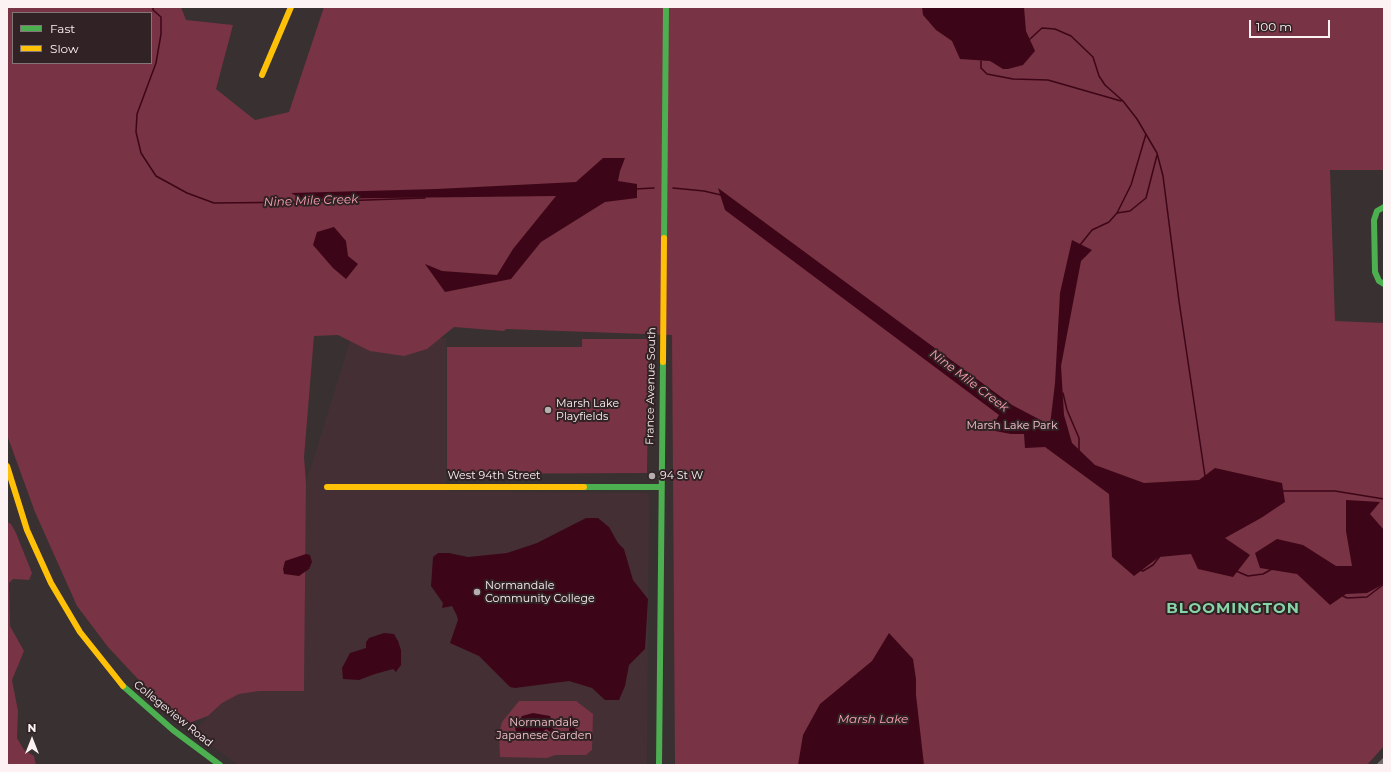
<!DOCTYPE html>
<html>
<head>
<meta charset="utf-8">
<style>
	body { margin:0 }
	#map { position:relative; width:1391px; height:772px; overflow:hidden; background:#383031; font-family:Montserrat,sans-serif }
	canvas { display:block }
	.frame { position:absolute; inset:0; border:8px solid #fcf2f3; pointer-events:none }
	.legend { position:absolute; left:12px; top:12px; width:140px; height:52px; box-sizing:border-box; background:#312325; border:1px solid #827677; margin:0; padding:5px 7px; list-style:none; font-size:12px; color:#fcf2f3 }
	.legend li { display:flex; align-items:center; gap:8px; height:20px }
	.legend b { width:20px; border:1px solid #827677 }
	.north { position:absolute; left:12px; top:720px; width:40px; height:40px; -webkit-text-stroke:3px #312325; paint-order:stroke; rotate:0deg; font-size:11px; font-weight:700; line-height:16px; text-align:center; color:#fcf2f3 }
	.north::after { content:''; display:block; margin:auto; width:14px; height:18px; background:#fcf2f3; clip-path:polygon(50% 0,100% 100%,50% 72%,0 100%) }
	.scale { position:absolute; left:1249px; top:20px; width:81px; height:18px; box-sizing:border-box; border:2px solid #fcf2f3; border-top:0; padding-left:5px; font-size:12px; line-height:14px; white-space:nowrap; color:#fcf2f3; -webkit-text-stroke:3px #312325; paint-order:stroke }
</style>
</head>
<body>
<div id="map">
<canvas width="1391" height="772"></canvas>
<div class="frame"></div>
<ul class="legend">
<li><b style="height:5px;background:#4caf50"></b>Fast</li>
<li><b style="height:5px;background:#ffc107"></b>Slow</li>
</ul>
<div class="north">N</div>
<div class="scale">100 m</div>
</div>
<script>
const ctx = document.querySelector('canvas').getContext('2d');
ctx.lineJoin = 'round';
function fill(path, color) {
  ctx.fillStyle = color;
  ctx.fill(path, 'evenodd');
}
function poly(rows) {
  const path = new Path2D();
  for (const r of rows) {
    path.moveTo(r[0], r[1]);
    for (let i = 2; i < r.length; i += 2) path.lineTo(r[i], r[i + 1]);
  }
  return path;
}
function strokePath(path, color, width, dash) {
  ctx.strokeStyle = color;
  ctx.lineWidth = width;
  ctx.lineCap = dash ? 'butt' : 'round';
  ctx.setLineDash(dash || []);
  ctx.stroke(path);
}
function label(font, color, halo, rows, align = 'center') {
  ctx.font = font + ' Montserrat,sans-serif';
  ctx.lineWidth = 4;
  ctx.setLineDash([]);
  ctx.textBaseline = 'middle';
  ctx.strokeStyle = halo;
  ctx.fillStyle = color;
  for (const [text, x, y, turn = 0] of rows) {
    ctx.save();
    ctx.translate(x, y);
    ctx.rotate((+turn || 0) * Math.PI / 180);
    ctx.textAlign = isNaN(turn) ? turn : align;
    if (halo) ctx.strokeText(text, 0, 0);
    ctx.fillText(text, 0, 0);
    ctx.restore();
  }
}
const built = poly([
	[352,335,446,338,446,491,649,493,647,765,238,765,193,732,222,703,239,694,259,691,304,691,306,483]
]);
const green = poly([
	[7,7,181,7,186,20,233,25,216,89,255,120,289,112,324,7,1384,7,1384,170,1330,170,1335,321,1384,323,1384,746,1367,765,675,765,672,335,506,329,504,331,454,327,427,349,404,356,370,351,338,335,314,336,304,457,306,483,304,691,259,691,239,694,222,703,208,716,189,723,165,708,108,647,77,606,35,512,7,435],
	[13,13,151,13,151,63,13,63],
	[582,339,649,339,647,473,447,474,447,347,582,347],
	[7,522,11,524,16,533,32,573,29,580,13,579,9,583,10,626,24,651,12,680,18,711,17,738,24,750,34,756,36,765,7,765],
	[519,701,576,701,593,714,592,750,586,755,555,755,547,758,500,757,499,733,502,722]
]);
const water = poly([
	[922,7,1024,7,1026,31,1035,51,1023,65,1008,69,1003,69,990,61,960,59,952,41,936,30,923,15],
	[603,158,625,158,620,171,618,181,637,184,637,198,605,202,541,242,511,279,445,292,425,264,442,271,497,275,513,249,556,196,302,199,291,193,437,189,576,182],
	[718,188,1012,405,1050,425,1055,383,1060,293,1072,240,1092,250,1081,261,1061,366,1064,415,1072,443,1095,465,1144,483,1199,480,1215,468,1282,483,1285,502,1261,518,1225,538,1250,555,1233,577,1198,569,1191,554,1159,557,1134,576,1112,557,1109,494,1045,447,1025,448,1024,434,1011,434,990,430,999,415,725,210],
	[334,227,346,241,348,256,358,264,346,279,333,268,313,245,317,232],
	[1346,500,1380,502,1370,514,1384,530,1384,584,1367,593,1346,594,1330,605,1297,574,1260,568,1255,553,1277,539,1303,545,1336,566,1352,566,1346,531],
	[586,518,598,518,609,527,618,543,624,549,633,580,648,599,645,649,629,665,625,686,619,700,605,700,592,688,569,681,515,688,510,687,479,656,450,643,458,620,457,616,452,606,442,608,443,603,431,586,433,557,438,553,449,553,468,557,507,553,537,543],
	[306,554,310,555,312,562,309,569,299,576,284,574,283,569,285,561],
	[384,633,394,634,398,641,401,650,401,665,398,669,396,672,393,669,375,674,359,680,343,679,342,668,350,653,366,648,366,642,369,638],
	[889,633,913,659,916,679,916,695,924,765,798,765,803,735,820,704,872,661],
	[533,713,550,716,553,723,552,728,560,732,569,731,571,714,576,728,572,733,564,735,552,733,546,729,544,731,544,736,538,736,536,734,534,736,522,736,516,732,515,727,522,716]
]);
const stream = poly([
	[153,7,153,10,161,17,161,34,156,63,137,114,136,132,141,153,156,176,187,193,214,203,309,202,425,198],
	[1030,39,1042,28,1055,29,1071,36,1093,57,1099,76,1105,85,1123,101,1137,119,1157,153,1163,176,1179,301,1205,476],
	[981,61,981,68,987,74,1013,79,1048,80,1121,101],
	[673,188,704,191,721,195],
	[635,189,654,188],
	[1117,213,1130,211,1146,198,1157,155],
	[1080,245,1092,230,1109,222,1117,213,1131,185,1146,134],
	[1063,393,1067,410,1079,438,1079,450],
	[1283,491,1335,491,1384,499],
	[1140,570,1143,571,1153,565,1160,556],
	[1236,571,1248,576,1263,574,1272,569],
	[1343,596,1347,598,1367,597,1384,584]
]);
const street = poly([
	[1379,765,1384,760]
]);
const fast = poly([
	[1384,207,1377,211,1374,220,1375,272,1379,281,1384,284],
	[664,238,666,7],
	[584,487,660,487],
	[123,686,173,730,220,765],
	[659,765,663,362]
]);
const slow = poly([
	[262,75,291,7],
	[663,362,664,238],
	[7,466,27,530,51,583,80,632,123,686],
	[327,487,584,487]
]);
const markers = [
	[548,410,4,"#b7aeaf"],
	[652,476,4,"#b7aeaf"],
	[477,592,4,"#b7aeaf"]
];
const streetNames = [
	["France Avenue South",651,386,-89],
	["West 94th Street",494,476],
	["Collegeview Road",173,714,39]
];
const poiNames = [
	["Marsh Lake",556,404],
	["Playfields",556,417],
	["94 St W",660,476],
	["Normandale",485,586],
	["Community College",485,599]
];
const parkNames = [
	["Marsh Lake Park",1012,426],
	["Normandale",544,723],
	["Japanese Garden",544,736]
];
const waterNames = [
	["Nine Mile Creek",311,201,-2],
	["Nine Mile Creek",969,381,37],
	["Marsh Lake",873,719]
];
const districtNames = [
	["BLOOMINGTON",1233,609]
];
fill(built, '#443034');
fill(green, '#783344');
fill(water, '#3d0618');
strokePath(stream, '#3d0618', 1.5);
strokePath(street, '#726c6c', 4.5);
strokePath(fast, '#4caf50', 6);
strokePath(slow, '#ffc107', 6);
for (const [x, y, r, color] of markers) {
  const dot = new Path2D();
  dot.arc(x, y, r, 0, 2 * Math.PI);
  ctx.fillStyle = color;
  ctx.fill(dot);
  strokePath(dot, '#312325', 1.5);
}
label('11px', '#fcf2f3', '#312325', streetNames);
label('11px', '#fcf2f3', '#312325', poiNames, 'left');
label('11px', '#f6c5cd', '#312325', parkNames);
label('italic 12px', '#fea0b2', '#312325', waterNames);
ctx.letterSpacing = '1px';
label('bold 15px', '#87d4a7', '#312325', districtNames);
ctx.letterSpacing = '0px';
</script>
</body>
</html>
